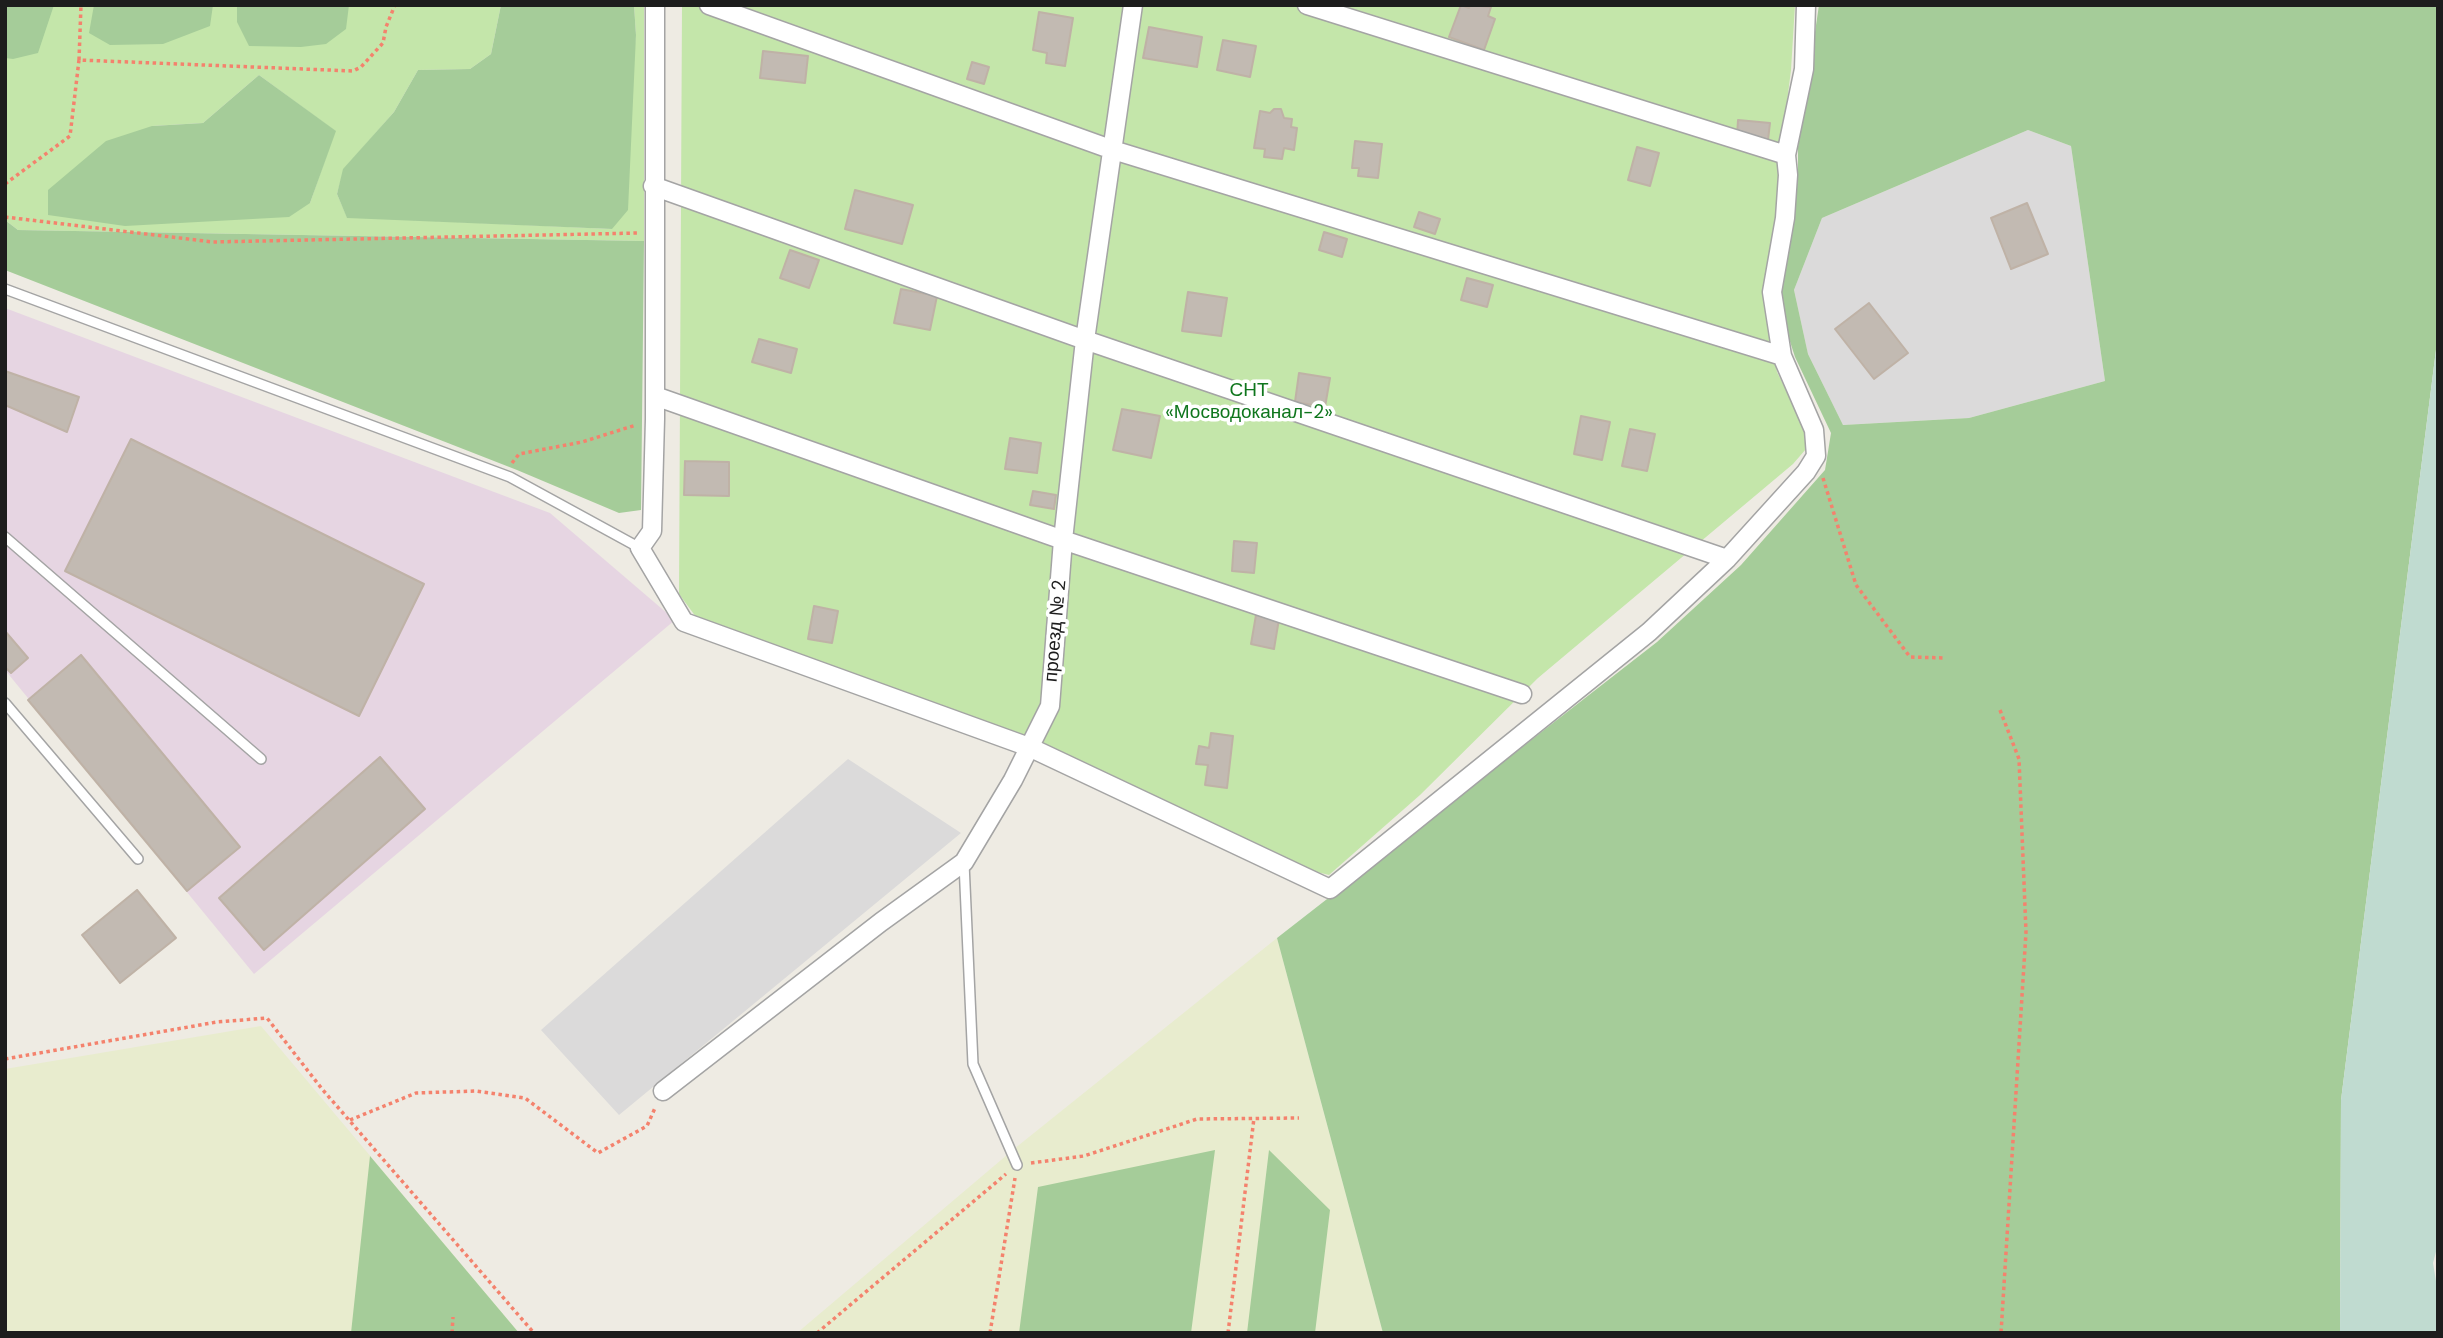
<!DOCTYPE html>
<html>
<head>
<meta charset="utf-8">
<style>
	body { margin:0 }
	#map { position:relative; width:2443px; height:1338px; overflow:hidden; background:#eeebe3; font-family:"DM Sans",sans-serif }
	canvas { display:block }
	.frame { position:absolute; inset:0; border:7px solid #1d1d1d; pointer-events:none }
</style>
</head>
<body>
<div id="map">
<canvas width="2443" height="1338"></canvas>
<div class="frame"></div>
</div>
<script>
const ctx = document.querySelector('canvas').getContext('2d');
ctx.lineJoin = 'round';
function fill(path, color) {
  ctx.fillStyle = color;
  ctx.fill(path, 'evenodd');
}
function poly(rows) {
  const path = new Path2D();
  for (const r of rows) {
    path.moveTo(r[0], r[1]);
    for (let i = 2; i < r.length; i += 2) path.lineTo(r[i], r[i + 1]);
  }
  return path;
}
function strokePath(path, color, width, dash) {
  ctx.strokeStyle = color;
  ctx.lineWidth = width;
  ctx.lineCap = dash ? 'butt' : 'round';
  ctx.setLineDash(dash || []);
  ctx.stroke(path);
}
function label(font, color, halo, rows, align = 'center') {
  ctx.font = font + ' "DM Sans",sans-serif';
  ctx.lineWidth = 7;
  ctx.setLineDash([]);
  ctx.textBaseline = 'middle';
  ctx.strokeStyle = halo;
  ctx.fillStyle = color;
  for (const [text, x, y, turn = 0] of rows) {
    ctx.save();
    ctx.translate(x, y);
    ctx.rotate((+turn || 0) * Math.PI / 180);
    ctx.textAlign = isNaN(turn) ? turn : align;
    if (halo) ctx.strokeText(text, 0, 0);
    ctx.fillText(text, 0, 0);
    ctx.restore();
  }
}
const residential = poly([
	[2028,130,2071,146,2105,381,1969,418,1843,425,1808,354,1794,290,1822,218],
	[848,759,961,833,619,1115,541,1030]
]);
const industrial = poly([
	[5,308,550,513,675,620,254,974,5,670]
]);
const farmland = poly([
	[1277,938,1383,1333,797,1333,1014,1149],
	[261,1026,519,1333,5,1333,5,1069]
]);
const grass = poly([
	[5,5,501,5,491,54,470,69,418,70,394,112,344,169,337,194,347,217,612,229,636,35,634,5,644,5,644,241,18,230,5,220],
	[259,75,335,131,310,203,152,126,203,123],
	[682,5,1795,5,1791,70,1779,166,1782,185,1765,295,1777,372,1807,432,1806,449,1793,464,1538,678,1420,795,1329,875,1309,870,1055,749,696,617,679,594]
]);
const forest = poly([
	[5,5,54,5,38,53,13,59,5,58],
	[94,5,213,5,210,26,163,44,110,45,89,33],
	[237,5,349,5,346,29,326,44,301,47,249,46,237,22],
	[501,5,634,5,636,35,628,210,612,229,347,218,337,194,343,169,394,112,418,70,470,69,491,54],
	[1819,5,2438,5,2438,334,2341,1100,2340,1333,1383,1333,1277,938,1657,642,1741,565,1825,470,1831,433,1795,357,1785,326,1779,291,1793,223,1798,175,1798,147],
	[2028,130,2071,146,2105,381,1969,418,1843,425,1808,354,1794,290,1822,218],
	[259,75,336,131,310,203,289,217,125,226,48,215,48,190,106,141,152,126,203,123],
	[5,220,18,230,644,241,641,510,619,513,517,470,5,270],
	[1215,1150,1191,1333,1019,1333,1038,1187],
	[1269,1150,1330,1210,1315,1333,1247,1333],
	[370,1156,519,1333,351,1333]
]);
const wetland = poly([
	[2438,334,2438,1244,2433,1263,2438,1293,2438,1333,2340,1333,2341,1100]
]);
const building = poly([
	[1461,5,1469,8,1470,5,1491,7,1488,16,1495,19,1484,50,1449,37,1461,5],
	[1039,12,1073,18,1065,66,1046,63,1047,53,1033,50,1039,12],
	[1149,27,1202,37,1197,67,1143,58,1149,27],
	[1223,40,1256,46,1250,77,1217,70,1223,40],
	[763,51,808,56,805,83,760,78,763,51],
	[972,62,989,67,984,84,967,79,972,62],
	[1274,109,1281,109,1284,118,1292,119,1291,127,1297,128,1294,150,1284,148,1282,159,1264,157,1265,149,1254,148,1260,111,1270,113,1274,109],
	[1738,120,1770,123,1768,140,1737,137,1738,120],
	[1355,141,1382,144,1378,178,1358,176,1359,168,1352,168,1355,141],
	[1637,147,1659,153,1650,186,1628,180,1637,147],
	[855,190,913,205,902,244,845,229,855,190],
	[2027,203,2048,254,2011,269,1991,218,2027,203],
	[1419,212,1440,219,1435,234,1414,227,1419,212],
	[1324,232,1347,239,1342,257,1319,250,1324,232],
	[790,250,819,260,809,288,780,278,790,250],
	[1467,278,1493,285,1487,307,1461,300,1467,278],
	[901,289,937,296,930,330,894,323,901,289],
	[1188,292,1227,298,1221,336,1182,331,1188,292],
	[1869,303,1908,353,1874,379,1835,329,1869,303],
	[759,339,797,349,791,373,752,362,759,339],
	[5,371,79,397,67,432,5,405,5,371],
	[1299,373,1330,378,1325,407,1295,402,1299,373],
	[1122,409,1160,416,1151,458,1113,450,1122,409],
	[1581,416,1610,422,1602,460,1574,454,1581,416],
	[1630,429,1655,434,1647,471,1622,466,1630,429],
	[1010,438,1041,443,1037,473,1005,469,1010,438],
	[131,439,424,584,359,716,65,571,131,439],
	[685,461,729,462,729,496,684,495,685,461],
	[1033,491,1056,495,1054,509,1030,505,1033,491],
	[1234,541,1257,543,1254,573,1232,571,1234,541],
	[814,606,838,611,832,643,808,639,814,606],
	[1256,615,1279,619,1274,649,1251,644,1256,615],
	[5,631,28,658,11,673,5,667,5,631],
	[81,655,240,847,187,891,28,700,81,655],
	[1211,733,1233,736,1227,788,1205,785,1208,765,1196,764,1199,746,1209,748,1211,733],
	[380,757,425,809,264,950,219,898,380,757],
	[137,890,176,938,120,983,82,935,137,890]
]);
const path = poly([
	[79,60,81,5],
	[5,184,70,136,79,60,353,71,361,67,383,43,386,27,395,5],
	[5,217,213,242,639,233],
	[512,463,519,454,582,442,636,425],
	[1823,478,1856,585,1910,657,1946,658],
	[2000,710,2019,759,2026,932,2001,1333],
	[5,1059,217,1022,267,1018,322,1089,534,1333],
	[350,1120,416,1093,476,1091,525,1098,598,1153,647,1126,655,1108],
	[1031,1163,1084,1156,1197,1119,1299,1118],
	[452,1333,453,1317],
	[817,1333,1006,1174],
	[990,1333,1015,1178],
	[1228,1333,1254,1118]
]);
const service = poly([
	[5,289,510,477,640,548],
	[5,537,261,759],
	[5,703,138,859],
	[964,863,973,1064,1017,1165]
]);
const minor = poly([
	[655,5,655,419,652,531,640,548,684,622,1029,747,1330,889,1649,632,1727,559,1806,472,1816,456,1814,430,1782,356,1772,292,1785,218,1788,175,1786,155,1804,69,1806,5],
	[709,5,1113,150,1782,356],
	[1307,5,1786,155],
	[653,186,1085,340,1727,559],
	[655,396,1063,540,1522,694],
	[663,1091,881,922,964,862,1013,780,1050,706,1063,540,1085,340,1133,5]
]);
const parkNames = [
	["СНТ",1249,391],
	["«Мосводоканал-2»",1249,413]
];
const streetNames = [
	["проезд № 2",1056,631,-85]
];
fill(residential, '#dbdada');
fill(industrial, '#e6d5e2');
fill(farmland, '#e8ecce');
fill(grass, '#c4e6aa');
fill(forest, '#a5cc99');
fill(wetland, '#c0dbd0');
fill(building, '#c2bab2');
strokePath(building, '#bfb2a6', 2);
strokePath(service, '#a4a4a4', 12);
strokePath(minor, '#a4a4a4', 21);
strokePath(path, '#f4826d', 3.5, [3.5, 3.5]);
strokePath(service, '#fff', 9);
strokePath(minor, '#fff', 18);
label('19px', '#0f761d', '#fff', parkNames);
label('19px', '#1d1d1d', '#fff', streetNames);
</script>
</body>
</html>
